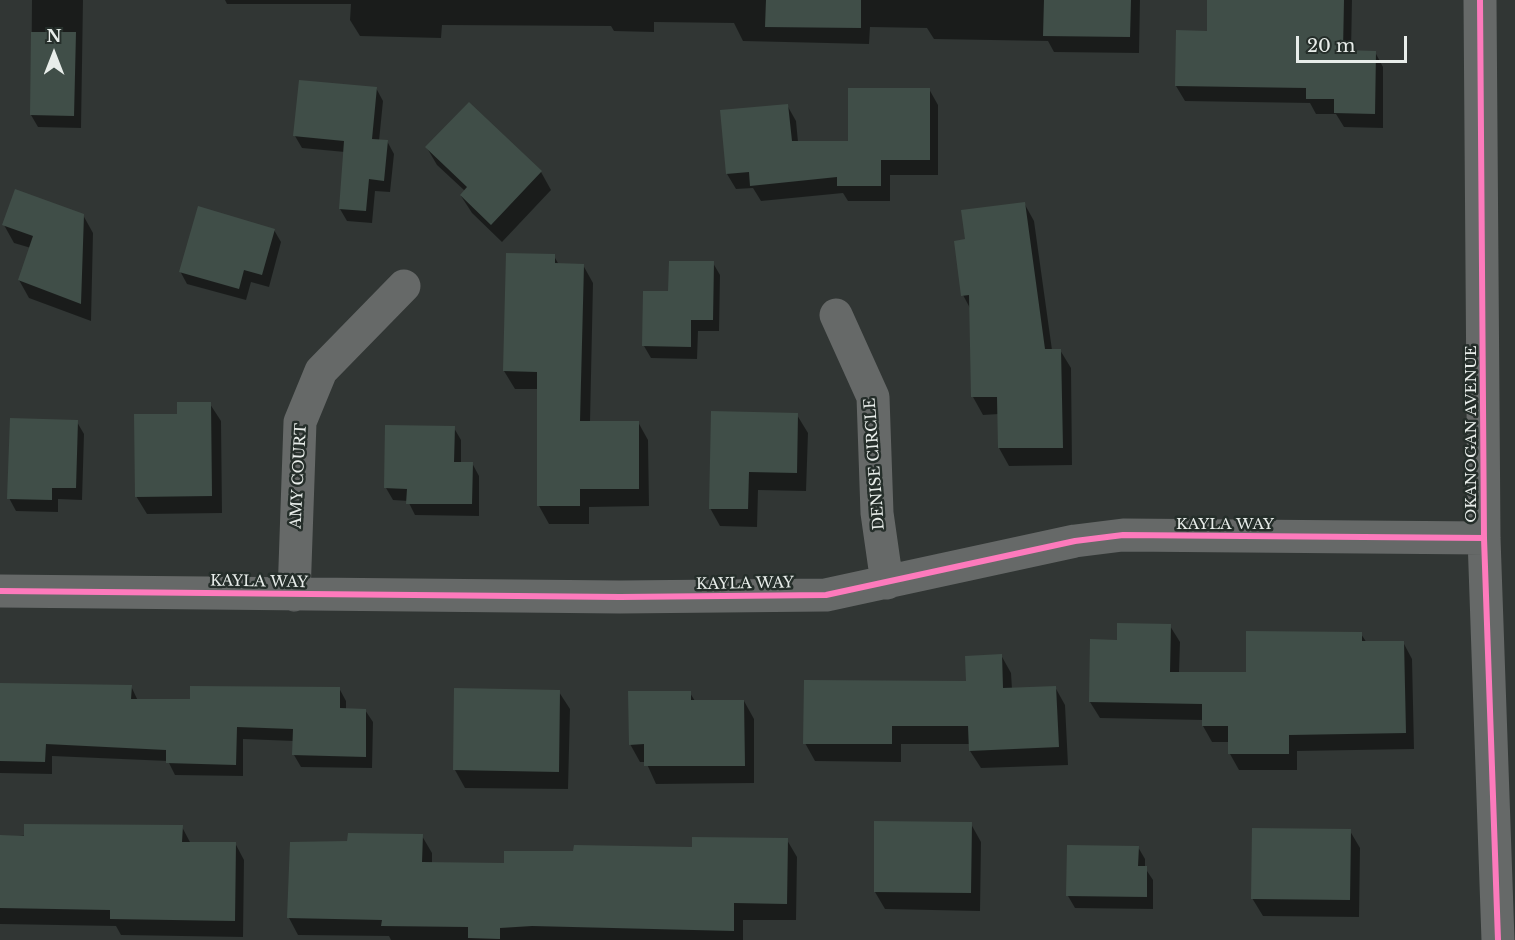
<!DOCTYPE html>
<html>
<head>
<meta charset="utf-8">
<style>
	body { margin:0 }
	#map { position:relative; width:1515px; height:940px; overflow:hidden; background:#313634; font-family:"Libre Baskerville",serif }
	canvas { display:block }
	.north { position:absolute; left:24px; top:24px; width:60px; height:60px; -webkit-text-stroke:4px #252e2a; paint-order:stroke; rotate:0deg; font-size:16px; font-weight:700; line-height:24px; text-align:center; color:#e8edea }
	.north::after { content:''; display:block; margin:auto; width:21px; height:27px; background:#e8edea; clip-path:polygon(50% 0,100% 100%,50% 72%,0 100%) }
	.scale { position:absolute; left:1296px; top:36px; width:111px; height:27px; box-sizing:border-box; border:3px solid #e8edea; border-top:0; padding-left:8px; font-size:18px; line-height:21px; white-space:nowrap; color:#e8edea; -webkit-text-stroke:4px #252e2a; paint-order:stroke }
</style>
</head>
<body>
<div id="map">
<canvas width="1515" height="940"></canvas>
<div class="north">N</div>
<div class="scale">20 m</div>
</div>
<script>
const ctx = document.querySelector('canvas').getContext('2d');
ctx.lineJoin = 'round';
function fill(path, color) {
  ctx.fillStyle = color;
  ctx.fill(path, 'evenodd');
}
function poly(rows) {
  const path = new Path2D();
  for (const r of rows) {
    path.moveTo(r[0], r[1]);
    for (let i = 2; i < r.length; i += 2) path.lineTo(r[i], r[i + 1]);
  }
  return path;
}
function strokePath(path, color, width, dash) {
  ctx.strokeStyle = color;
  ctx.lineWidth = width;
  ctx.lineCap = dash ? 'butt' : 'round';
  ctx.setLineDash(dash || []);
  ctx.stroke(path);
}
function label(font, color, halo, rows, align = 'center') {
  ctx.font = font + ' "Libre Baskerville",serif';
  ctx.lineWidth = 5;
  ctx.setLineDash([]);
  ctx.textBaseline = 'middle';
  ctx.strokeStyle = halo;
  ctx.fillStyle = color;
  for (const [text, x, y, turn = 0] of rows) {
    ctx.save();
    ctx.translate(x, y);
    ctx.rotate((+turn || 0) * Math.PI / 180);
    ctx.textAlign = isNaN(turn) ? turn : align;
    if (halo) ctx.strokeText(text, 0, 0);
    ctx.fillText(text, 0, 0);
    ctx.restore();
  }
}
const shadow = poly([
	[32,0,83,0,81,128,38,127,31,115],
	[225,0,1140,0,1139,53,1054,52,1048,41,934,39,927,28,870,27,869,44,743,41,734,23,654,22,654,32,614,31,611,26,442,25,441,38,360,36,350,20,351,4,227,4],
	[1208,0,1352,0,1351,52,1375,52,1383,67,1383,128,1344,127,1336,114,1316,114,1310,103,1185,101,1176,86,1177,32,1208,33],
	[376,88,383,101,379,141,387,141,394,154,390,192,375,191,372,223,347,221,340,209,345,152,302,148,295,136],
	[929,89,938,105,938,175,890,175,890,201,848,201,843,193,761,201,753,188,736,189,727,174,721,111,787,105,796,121,798,142,849,142],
	[469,104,541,172,551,190,502,242,472,213,461,196,465,191,437,165,427,148],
	[1024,203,1034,221,1052,350,1060,350,1071,368,1072,465,1009,466,999,448,999,414,983,415,973,397,971,310,963,295,967,240],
	[83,215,93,233,91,321,29,298,19,280,31,248,14,243,4,225],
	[274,230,281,242,269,287,251,282,246,300,187,284,180,271],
	[554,256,559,265,583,265,593,283,590,422,638,422,648,440,649,506,589,507,589,524,549,524,539,506,538,389,515,389,504,371],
	[713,263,720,275,719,331,698,331,697,359,651,358,644,346,670,292],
	[210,404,221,421,222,513,147,514,136,496,179,415],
	[797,415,808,433,806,491,758,490,757,527,720,526,710,508],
	[77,422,84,434,82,500,58,499,58,512,16,511,9,498],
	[454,428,461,440,461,463,472,463,479,476,479,516,415,515,408,501,393,500,386,488],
	[1170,626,1180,642,1179,673,1248,673,1361,634,1367,643,1403,642,1412,659,1414,749,1297,751,1297,770,1239,770,1230,754,1230,742,1212,742,1203,726,1203,720,1100,718,1090,702,1118,641],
	[1001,655,1011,673,1012,689,1055,687,1065,705,1068,765,981,768,970,751,970,744,901,744,901,762,815,761,805,743,968,683],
	[131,686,138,701,191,701,339,688,346,701,346,710,365,710,373,722,372,768,301,767,294,755,294,741,243,739,243,776,175,775,168,761,52,756,52,774,0,773,0,700],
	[559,692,570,709,568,789,465,788,455,770],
	[690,693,695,701,744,701,754,719,754,783,656,784,646,762,640,762,630,744],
	[971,824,981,842,980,911,885,909,875,892],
	[182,827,191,844,235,843,244,860,243,937,121,935,116,926,0,924,0,837],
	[1350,831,1360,848,1359,917,1263,916,1252,898],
	[422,836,432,853,432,863,505,865,575,852,694,848,787,840,797,857,796,920,743,920,743,940,391,940,389,936,298,935,289,918,349,843],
	[1138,847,1145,859,1145,868,1153,880,1153,909,1075,908,1068,896]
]);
const building = poly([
	[766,0,861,0,861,28,765,27],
	[1044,0,1131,0,1130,37,1043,36],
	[1207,0,1344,0,1343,50,1376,51,1375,114,1334,113,1334,99,1306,99,1306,88,1175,86,1176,30,1207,31],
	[31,32,76,32,74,116,30,115],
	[299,80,377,87,372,139,388,140,384,181,369,179,366,211,339,209,344,141,293,136],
	[848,88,930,88,930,160,881,160,881,186,837,186,837,177,750,186,749,172,726,174,720,110,788,104,792,141,848,141],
	[469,102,542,171,491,225,460,195,467,187,425,147],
	[15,189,84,214,81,304,18,280,33,236,2,225],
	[1025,202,1045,349,1061,349,1063,448,998,448,997,397,971,397,969,295,961,296,954,241,965,239,961,210],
	[198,206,275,229,262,275,244,270,239,289,179,272],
	[506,253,555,254,555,263,584,264,580,421,639,421,639,489,580,489,580,506,537,506,537,372,503,371],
	[669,261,714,261,713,320,691,320,691,347,642,346,643,291,668,291],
	[177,402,211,402,212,496,135,497,134,414,177,414],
	[711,411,798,413,797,473,749,472,748,509,709,509],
	[10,418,78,420,76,488,52,488,52,500,7,499],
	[385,425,455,426,454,462,473,462,472,504,406,504,407,489,384,488],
	[1117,623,1171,624,1170,672,1246,672,1246,631,1362,632,1362,641,1404,641,1406,733,1289,735,1289,754,1228,754,1228,726,1202,726,1202,704,1089,702,1090,639,1117,640],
	[1002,654,1003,688,1056,686,1059,747,969,751,968,726,892,726,892,744,803,744,804,680,966,681,965,656],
	[0,683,132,685,131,699,190,699,190,686,340,687,340,708,366,709,366,757,292,755,293,729,237,727,236,765,166,763,166,750,46,744,45,762,0,761],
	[454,688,560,690,559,772,453,770],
	[628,691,691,691,691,700,744,700,745,766,644,766,644,744,629,745],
	[874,821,972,822,971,893,874,892],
	[24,824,183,825,182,842,236,842,235,921,110,919,110,910,0,908,0,835,24,836],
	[1252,828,1351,829,1350,900,1251,899],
	[348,833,423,834,422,862,504,863,504,851,573,851,574,845,692,847,692,837,788,838,787,904,734,903,734,931,532,926,500,928,500,939,468,938,468,927,381,926,382,920,287,918,290,842,347,841],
	[1067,845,1139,846,1138,866,1147,866,1147,897,1066,896]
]);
const minor = poly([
	[1480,0,1484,538,1498,940],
	[836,315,873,397,877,513,887,583],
	[0,591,620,597,826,595,1075,541,1123,535,1484,538],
	[294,595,300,422,321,371,404,286]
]);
const cycleway = poly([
	[1480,0,1484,538,1498,940],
	[0,591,620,597,826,595,1075,541,1123,535,1484,538]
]);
const streetNames = [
	["OKANOGAN AVENUE",1472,434,-90],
	["DENISE CIRCLE",875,464,-94],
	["AMY COURT",299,476,-87],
	["KAYLA WAY",1225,525],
	["KAYLA WAY",259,582,1],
	["KAYLA WAY",745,584,-1]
];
fill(shadow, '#0007');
fill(building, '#404e48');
strokePath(minor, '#666968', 33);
strokePath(cycleway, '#fd7abc', 6);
label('15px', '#e8edea', '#252e2a', streetNames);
</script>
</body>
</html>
